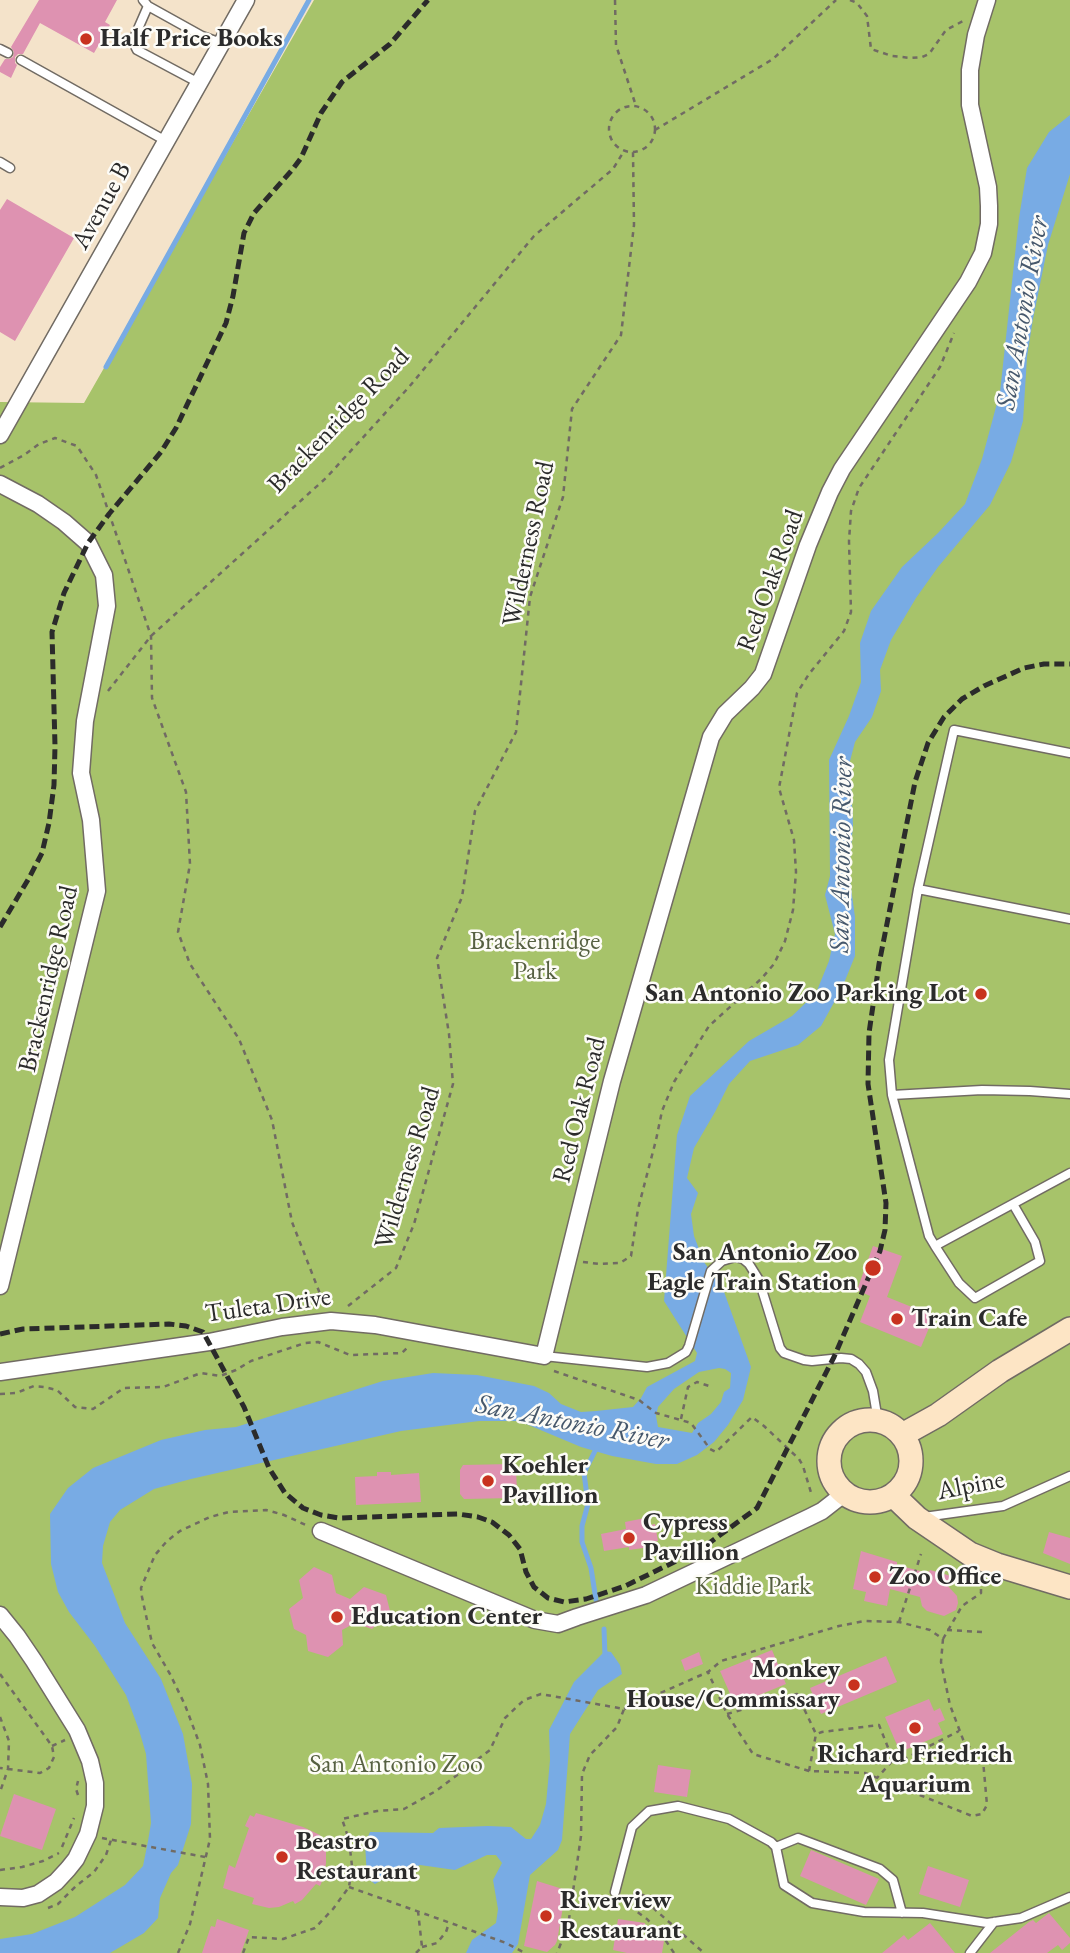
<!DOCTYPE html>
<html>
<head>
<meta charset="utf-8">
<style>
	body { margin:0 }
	canvas { display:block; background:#f4e3ca }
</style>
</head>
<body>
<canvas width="1070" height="1953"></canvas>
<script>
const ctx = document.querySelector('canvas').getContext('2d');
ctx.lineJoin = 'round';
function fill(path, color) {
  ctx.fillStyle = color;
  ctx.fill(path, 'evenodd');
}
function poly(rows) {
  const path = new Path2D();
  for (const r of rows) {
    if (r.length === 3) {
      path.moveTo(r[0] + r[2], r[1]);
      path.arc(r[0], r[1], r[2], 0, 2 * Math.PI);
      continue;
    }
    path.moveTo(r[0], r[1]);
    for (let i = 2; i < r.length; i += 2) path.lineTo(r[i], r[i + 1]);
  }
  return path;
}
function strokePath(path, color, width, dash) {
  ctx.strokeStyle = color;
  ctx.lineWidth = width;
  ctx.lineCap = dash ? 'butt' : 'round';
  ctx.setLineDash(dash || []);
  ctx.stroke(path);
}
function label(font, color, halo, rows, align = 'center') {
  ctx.font = font + ' "EB Garamond",serif';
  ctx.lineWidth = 5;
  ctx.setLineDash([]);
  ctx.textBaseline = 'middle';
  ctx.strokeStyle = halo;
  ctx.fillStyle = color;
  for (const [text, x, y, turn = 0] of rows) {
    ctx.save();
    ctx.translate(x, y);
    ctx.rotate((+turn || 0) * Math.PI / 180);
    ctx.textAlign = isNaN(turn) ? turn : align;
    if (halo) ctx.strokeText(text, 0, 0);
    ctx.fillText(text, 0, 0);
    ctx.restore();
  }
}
const green = poly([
	[314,0,1070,0,1070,1953,0,1953,0,402,84,403]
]);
const water = poly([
	[1070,115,1070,174,1048,245,1033,319,1027,357,1023,421,1011,462,990,505,938,567,916,598,891,640,880,670,881,691,872,717,855,742,850,761,853,825,849,873,855,917,855,956,842,988,821,1026,798,1045,750,1061,729,1084,715,1112,694,1148,687,1178,698,1193,691,1214,694,1236,704,1262,723,1289,751,1367,743,1400,728,1425,714,1442,697,1455,677,1464,656,1464,612,1456,581,1447,519,1421,479,1421,401,1431,191,1479,154,1489,120,1510,110,1522,103,1546,102,1563,125,1623,161,1679,183,1734,192,1784,191,1824,178,1865,171,1873,160,1898,158,1918,144,1933,110,1953,0,1953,0,1939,32,1934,75,1917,125,1885,143,1866,148,1841,151,1823,146,1754,139,1730,126,1695,95,1646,69,1612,58,1592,51,1564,50,1514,68,1488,93,1468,161,1440,205,1430,236,1427,383,1381,433,1373,477,1375,534,1386,549,1393,561,1404,581,1412,596,1411,633,1407,641,1398,647,1387,695,1361,697,1353,664,1301,677,1135,690,1096,749,1041,792,1016,816,993,829,961,835,934,825,895,830,876,829,760,849,716,861,682,860,643,871,611,902,567,938,533,965,504,982,459,1000,392,1019,218,1027,168,1049,132],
	[719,1368,725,1369,731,1373,730,1388,724,1392,721,1402,711,1414,698,1423,692,1433,658,1427,656,1416,658,1407,674,1389,699,1372],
	[605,1651,611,1652,620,1665,622,1674,598,1690,570,1734,562,1840,558,1850,530,1875,518,1944,512,1953,466,1953,472,1940,496,1923,498,1909,493,1880,502,1863,496,1855,487,1855,455,1870,420,1865,395,1877,385,1878,375,1884,367,1878,365,1843,370,1832,433,1833,439,1828,488,1826,511,1827,526,1839,531,1839,540,1825,546,1804,550,1760,549,1730,574,1682]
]);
const stream = poly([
	[106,367,309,0],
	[596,1600,591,1568,582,1542,582,1526,588,1504,584,1473,598,1445],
	[604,1629,605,1656]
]);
const building = poly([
	[39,0,117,0,105,22,110,25,94,53,40,23,23,54,18,54,15,57,15,63,17,65,11,78,0,72,0,67,5,59,9,59,13,57,14,52,11,47],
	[7,199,74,238,15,341,0,332,0,210],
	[873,1246,902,1256,887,1297,934,1316,921,1347,860,1322,870,1296,857,1290],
	[511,1464,516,1467,517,1493,513,1498,464,1499,460,1494,460,1470,463,1465],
	[377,1472,391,1472,391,1475,419,1473,421,1502,356,1505,355,1477,377,1476],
	[645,1518,646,1526,655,1524,658,1541,649,1543,650,1547,629,1550,629,1547,604,1551,601,1534,626,1529,625,1522],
	[1049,1532,1070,1538,1070,1564,1043,1553],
	[861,1551,897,1562,897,1565,928,1573,930,1570,951,1576,948,1586,957,1596,958,1603,956,1610,944,1616,927,1611,922,1606,920,1597,890,1589,887,1606,864,1601,866,1592,853,1589],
	[314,1567,332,1575,336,1593,350,1599,364,1587,386,1595,390,1611,372,1629,355,1623,342,1630,343,1645,328,1657,308,1651,306,1635,294,1629,289,1609,303,1598,299,1580],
	[772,1650,786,1684,735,1705,720,1671],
	[699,1652,703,1664,685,1671,681,1660],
	[886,1656,897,1682,821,1714,810,1688],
	[929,1699,934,1711,940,1708,945,1720,938,1723,943,1734,900,1752,885,1717],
	[658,1765,691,1770,687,1797,654,1792],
	[14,1794,56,1809,42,1850,0,1836],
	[256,1813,303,1827,320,1835,326,1852,326,1863,323,1879,320,1886,316,1884,302,1900,295,1904,293,1901,279,1907,269,1908,252,1904,254,1898,223,1888,229,1865,235,1868,249,1828,245,1826,250,1815,254,1817],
	[811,1850,879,1879,866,1905,800,1876],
	[928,1866,969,1880,960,1907,919,1894],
	[537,1881,566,1890,557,1941,555,1945,547,1952,524,1946],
	[1049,1913,1070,1938,1070,1943,1062,1950,1058,1945,1047,1953,990,1953,1029,1922,1033,1920,1036,1923],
	[217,1919,249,1930,241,1953,202,1953,211,1926,215,1927],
	[618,1919,645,1923,643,1937,664,1941,662,1953,627,1953,613,1950],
	[930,1923,955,1953,882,1953,904,1935,908,1940]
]);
const path = poly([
	[615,0,616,45,636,106],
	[850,0,857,3,867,16,871,49,892,56,911,58,922,57,929,54,946,30,965,20],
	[632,129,23],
	[655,130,773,59,836,0],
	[0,468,24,455,39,444,55,438,77,446,96,475,151,636,152,698,186,792,190,864,178,932,190,964,239,1039,272,1120,292,1222,324,1304],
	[108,691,151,636,326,478,409,387,534,236,613,169,624,151],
	[583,1262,600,1264,620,1263,631,1256,638,1209,656,1140,662,1111,674,1082,709,1026,762,978,774,964,785,941,793,910,796,872,794,840,779,788,797,693,809,674,844,631,851,612,849,541,851,511,859,488,940,367,954,333],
	[348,1306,396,1268,414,1224,453,1084,449,1034,437,958,462,897,475,811,516,732,530,597,563,497,572,409,621,335,634,225,633,152],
	[554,1371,639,1400,656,1413,691,1423,710,1449,716,1452,752,1417,764,1426,799,1459,803,1466,812,1496],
	[0,1394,16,1393,34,1386,44,1387,57,1390,75,1407,93,1409,124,1388,163,1387,201,1373,220,1376,236,1370,251,1361,305,1343,318,1342,350,1355,402,1353,408,1347],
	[681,1419,688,1387,697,1382,709,1386],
	[899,1622,921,1554],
	[947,1630,982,1632],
	[943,1639,962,1606,981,1593,981,1580],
	[0,1674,52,1746,54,1757,49,1768,40,1773,0,1768],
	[624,1709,708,1672,721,1661,839,1626,864,1621,899,1622,930,1630,943,1639,941,1662,950,1705,964,1742,983,1760,987,1805,982,1814,972,1816,865,1773,809,1771,753,1754,727,1714,708,1672],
	[727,1714,797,1694,816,1734,822,1732,879,1725,893,1760,877,1778],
	[0,1717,9,1741,8,1769,0,1792],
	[52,1746,65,1740],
	[893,1760,902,1760,959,1731],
	[809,1771,816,1734],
	[78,1795,76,1789,78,1781],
	[102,1838,205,1857],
	[62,1847,74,1818],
	[0,1870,22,1867,43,1861,59,1853],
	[349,1887,459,1926,506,1943,525,1953],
	[48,1908,58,1904,76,1886,94,1872,106,1855,111,1840],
	[422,1947,437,1943,446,1932,449,1923],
	[178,1953,190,1924,210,1839,208,1784,200,1745,185,1705,170,1674,152,1643,142,1597,141,1588,155,1555,167,1541,180,1531,210,1517,229,1512,266,1510,284,1515,308,1526],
	[243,1953,249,1937,283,1939,315,1928,333,1909,349,1887,352,1866,349,1840,342,1819,377,1811,404,1809,436,1791,490,1750,505,1718,524,1700,541,1694,624,1709,617,1727,590,1755,582,1774,581,1836,568,1926,557,1953],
	[416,1953,422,1947,418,1911],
	[674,1953,662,1935,647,1919,636,1911,634,1894,643,1895,649,1900,651,1906,704,1953]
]);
const lane = poly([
	[143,0,148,6,134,38,134,44,137,50,199,83],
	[148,6,202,36,221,43],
	[0,49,8,53],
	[21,60,166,141],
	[0,162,10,168],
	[918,889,954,730,1070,753],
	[1070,1094,1030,1091,982,1090,892,1095,929,1236,935,1246,1070,1173],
	[892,1095,889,1060,918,889,1070,919],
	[935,1246,959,1283,975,1298,1040,1261,1035,1242,1013,1204],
	[544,1356,647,1367,668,1363,686,1352,689,1346,711,1271,722,1261,735,1257,743,1259,749,1264,759,1280,780,1348,784,1353,804,1360,812,1361,841,1358,851,1359,859,1364,866,1372,873,1391,878,1421],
	[924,1517,1003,1506,1070,1476],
	[776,1847,798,1838,880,1869,893,1880,902,1913],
	[615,1892,632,1827,649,1811,678,1806,729,1819,771,1842,776,1847,784,1885,812,1903,864,1912,923,1913,987,1923,1021,1918,1070,1897],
	[970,1953,994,1922]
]);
const street = poly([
	[0,435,246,0],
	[0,484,38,504,64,522,88,543,104,575,107,606,85,721,81,773,91,820,97,891,0,1286],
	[0,1372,209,1342,282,1327,331,1321,375,1325,544,1356,612,1081,711,737,725,714,752,688,763,674,808,545,830,492,842,469,968,282,983,253,989,224,989,206,988,187,970,105,970,70,976,35,987,0],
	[321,1531,535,1620,558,1624,577,1617,646,1595,810,1517,822,1511,845,1493],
	[0,1615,17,1636,34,1661,77,1730,90,1761,95,1783,95,1806,88,1834,76,1859,68,1869,56,1882,38,1894,23,1898,0,1897]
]);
const secondary = poly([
	[870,1461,41],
	[902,1435,938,1415,1000,1371,1070,1329],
	[893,1495,917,1518,970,1554,997,1565,1070,1587]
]);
const rail = poly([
	[0,927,29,878,42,853,49,823,54,785,55,746,52,632,64,593,88,543,109,514,161,452,176,428,226,323,233,296,244,233,254,213,292,170,301,158,321,113,342,82,390,44,428,0],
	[0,1334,23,1329,169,1324,186,1326,203,1332,244,1407,269,1468,285,1493,303,1508,321,1515,339,1518,458,1514,478,1517,492,1522,509,1535,520,1549,526,1572,534,1587,548,1598,564,1602,586,1599,625,1586,701,1549,757,1508,834,1357,880,1251,885,1230,886,1203,868,1084,869,1033,879,964,915,782,928,743,944,717,962,699,984,686,1024,668,1044,664,1070,664]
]);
const markers = [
	[86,39,7,"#c8321e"],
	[981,994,7,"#c8321e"],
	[873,1268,9,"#c8321e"],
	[897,1319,7,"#c8321e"],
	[488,1481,7,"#c8321e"],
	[629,1538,7,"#c8321e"],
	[875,1577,7,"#c8321e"],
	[337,1617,7,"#c8321e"],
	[854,1685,7,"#c8321e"],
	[915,1728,7,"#c8321e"],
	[282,1857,7,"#c8321e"],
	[546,1916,7,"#c8321e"]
];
const poiNames = [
	["Half Price Books",100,39],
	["San Antonio Zoo Parking Lot",967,994,"right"],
	["San Antonio Zoo",857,1253,"right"],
	["Eagle Train Station",857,1283,"right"],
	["Train Cafe",911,1319],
	["Koehler",502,1466],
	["Pavillion",502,1496],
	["Cypress",643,1523],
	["Pavillion",643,1553],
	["Zoo Office",889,1577],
	["Education Center",351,1617],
	["Monkey",840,1670,"right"],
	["House/Commissary",840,1700,"right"],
	["Richard Friedrich",915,1755,"center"],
	["Aquarium",915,1785,"center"],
	["Beastro",296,1842],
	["Restaurant",296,1872],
	["Riverview",560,1901],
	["Restaurant",560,1931]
];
const streetNames = [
	["Avenue B",102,206,-61],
	["Brackenridge Road",339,421,-46],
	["Wilderness Road",529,544,-78],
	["Red Oak Road",771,581,-70],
	["Brackenridge Road",49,979,-77],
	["Red Oak Road",580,1110,-76],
	["Wilderness Road",408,1168,-73],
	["Tuleta Drive",268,1306,-8],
	["Alpine",971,1486,-11]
];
const parkNames = [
	["Brackenridge",535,942],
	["Park",535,972],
	["Kiddie Park",753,1587],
	["San Antonio Zoo",396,1765]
];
const waterNames = [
	["San Antonio River",1023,313,-80],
	["San Antonio River",842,855,-89],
	["San Antonio River",572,1423,11]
];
fill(green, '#a7c36a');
fill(water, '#78abe4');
strokePath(stream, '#78abe4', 5);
fill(building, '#de92b1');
strokePath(lane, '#716b63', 11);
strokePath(street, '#716b63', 19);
strokePath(secondary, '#716b63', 26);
strokePath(path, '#716b63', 2.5, [5, 5]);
strokePath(lane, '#fff', 8);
strokePath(street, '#fff', 16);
strokePath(secondary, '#fde5c5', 23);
strokePath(rail, '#2b2b2b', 5, [10, 5]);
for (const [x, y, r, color] of markers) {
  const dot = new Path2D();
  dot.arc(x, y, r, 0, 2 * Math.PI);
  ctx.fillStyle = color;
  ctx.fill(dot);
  strokePath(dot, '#fdfcf7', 2.5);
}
label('bold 26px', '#2b2b2b', '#fdfcf7', poiNames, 'left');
label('26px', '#2b2b2b', '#fdfcf7', streetNames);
label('26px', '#566041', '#fdfcf7', parkNames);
label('italic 28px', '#46586c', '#fdfcf7', waterNames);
</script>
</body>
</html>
